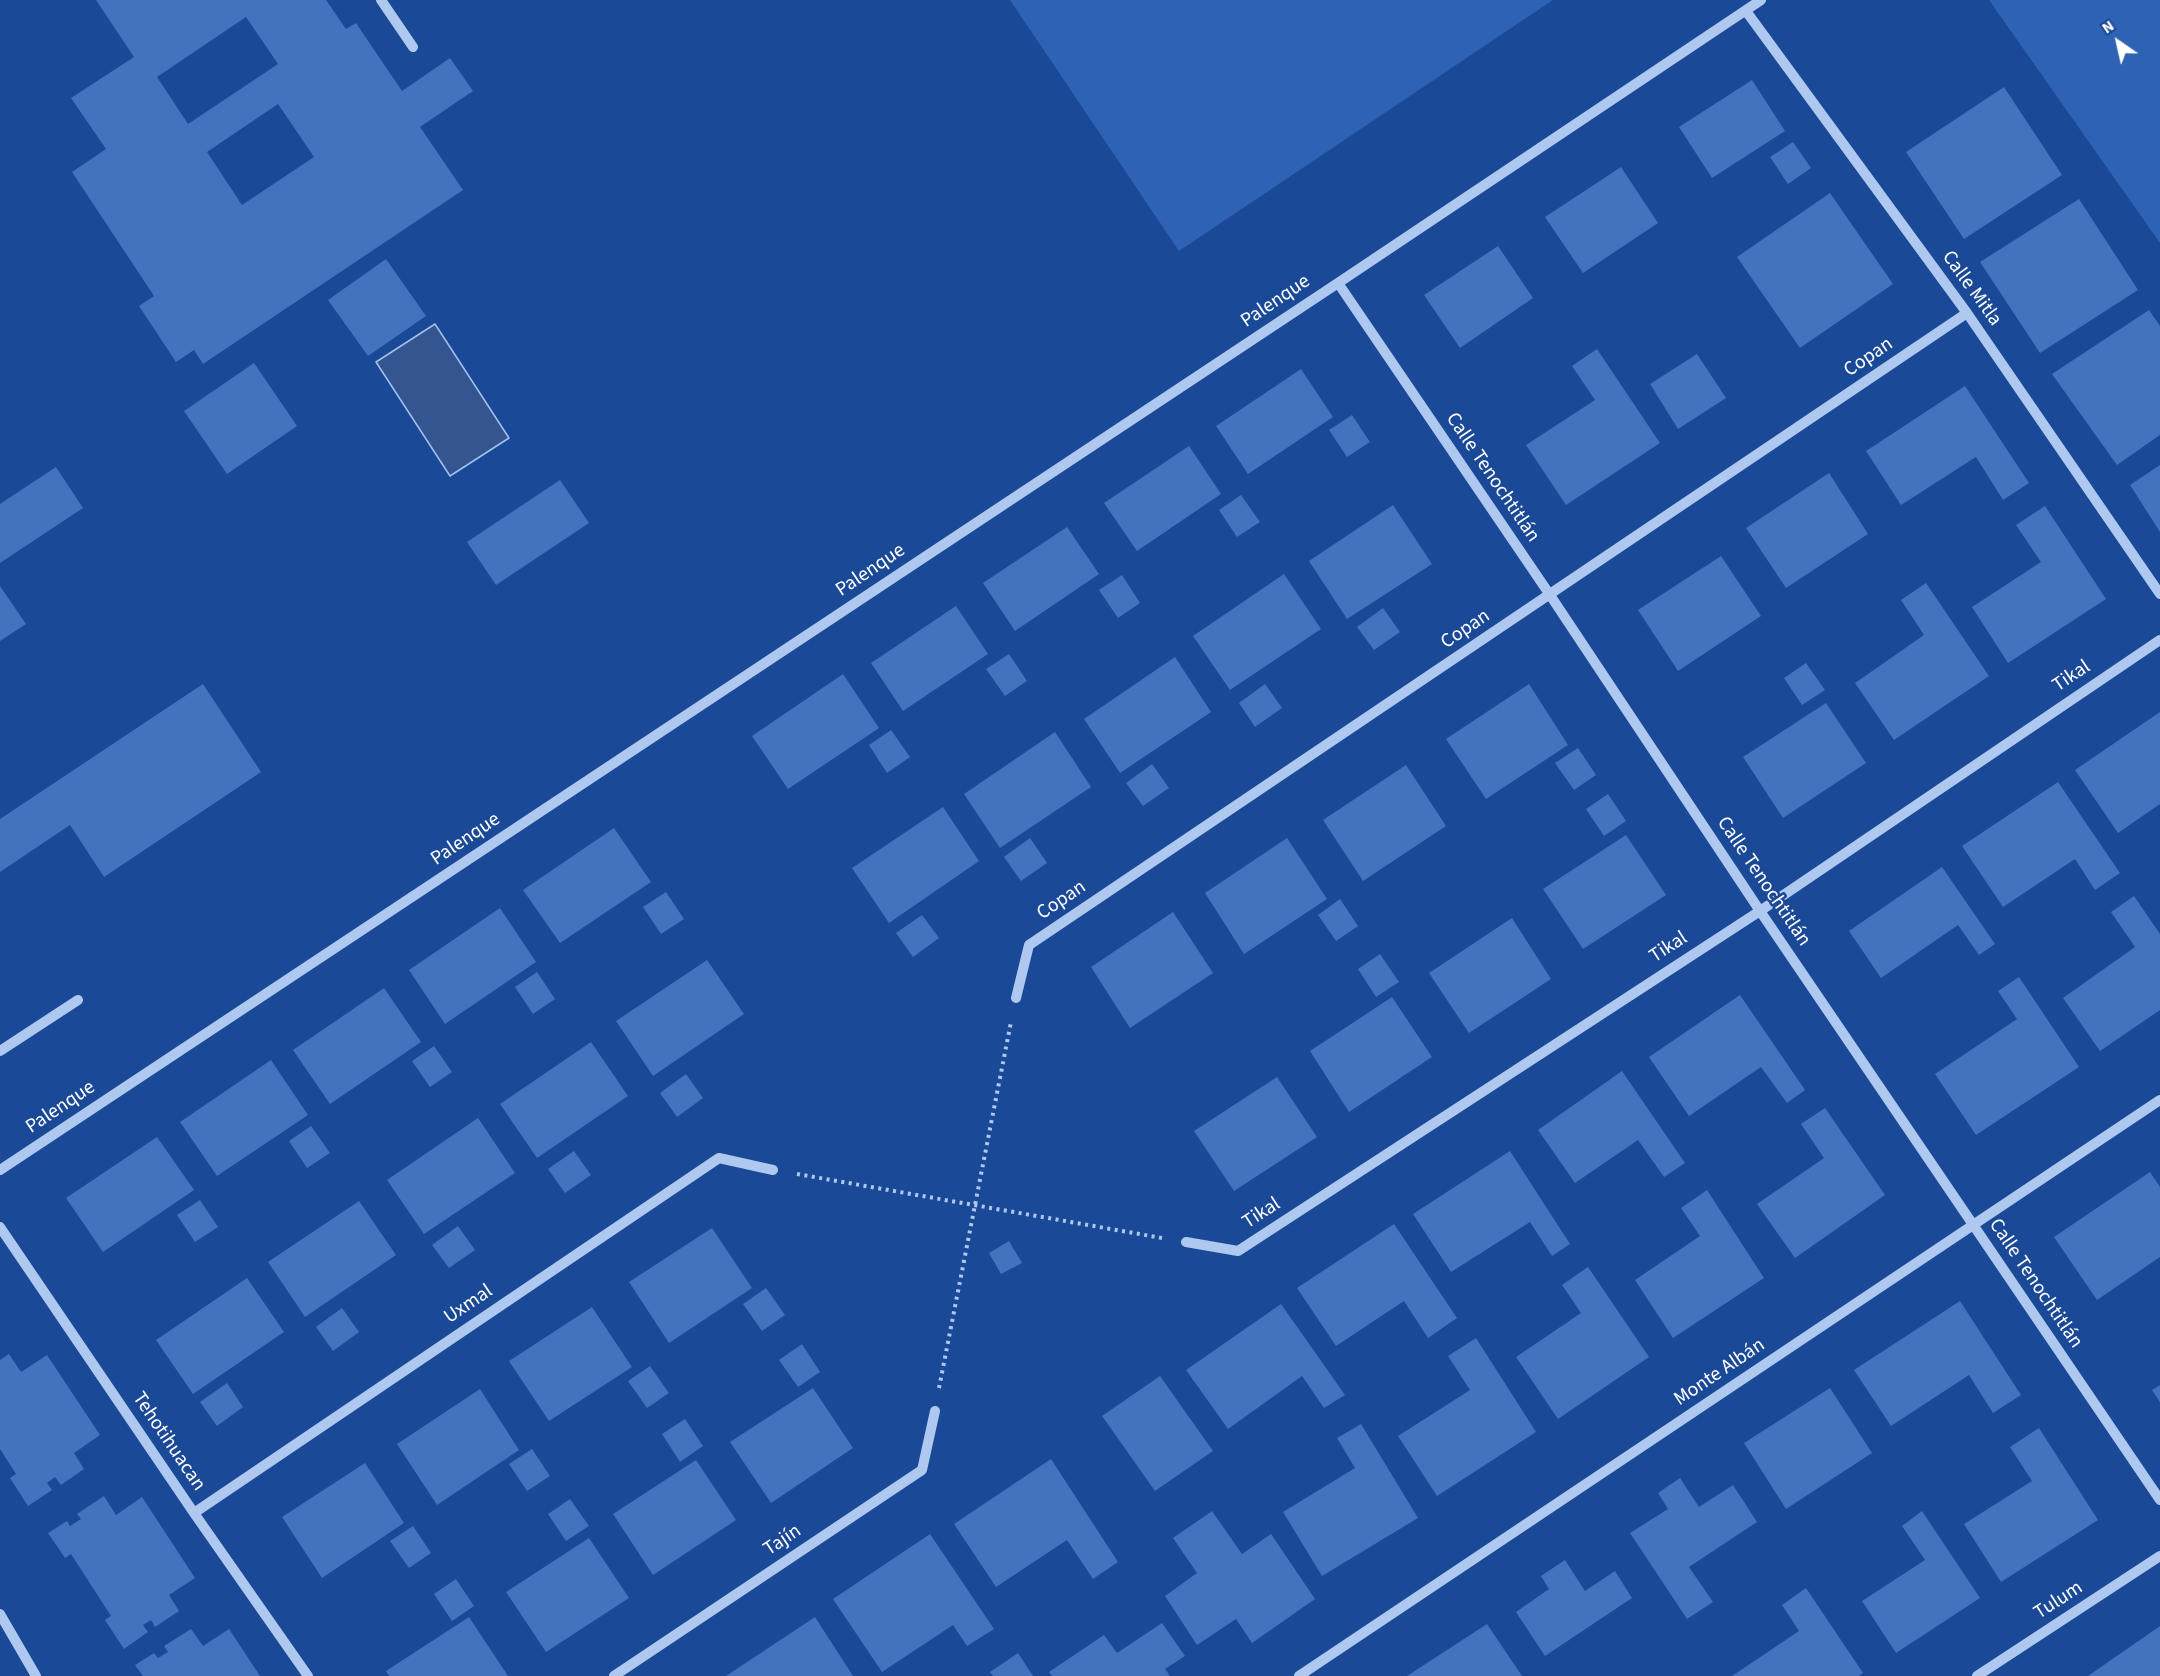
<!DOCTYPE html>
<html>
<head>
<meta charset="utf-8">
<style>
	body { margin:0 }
	#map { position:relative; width:2160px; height:1676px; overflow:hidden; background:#1a4997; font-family:"Source Sans 3",sans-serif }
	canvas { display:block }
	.north { position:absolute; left:2088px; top:12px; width:60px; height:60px; -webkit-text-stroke:4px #1a4997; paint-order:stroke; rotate:326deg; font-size:16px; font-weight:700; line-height:24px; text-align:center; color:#fff }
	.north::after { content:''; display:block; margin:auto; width:21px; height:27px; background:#fff; clip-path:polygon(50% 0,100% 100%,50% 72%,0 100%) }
</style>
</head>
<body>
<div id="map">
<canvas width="2160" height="1676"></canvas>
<div class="north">N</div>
</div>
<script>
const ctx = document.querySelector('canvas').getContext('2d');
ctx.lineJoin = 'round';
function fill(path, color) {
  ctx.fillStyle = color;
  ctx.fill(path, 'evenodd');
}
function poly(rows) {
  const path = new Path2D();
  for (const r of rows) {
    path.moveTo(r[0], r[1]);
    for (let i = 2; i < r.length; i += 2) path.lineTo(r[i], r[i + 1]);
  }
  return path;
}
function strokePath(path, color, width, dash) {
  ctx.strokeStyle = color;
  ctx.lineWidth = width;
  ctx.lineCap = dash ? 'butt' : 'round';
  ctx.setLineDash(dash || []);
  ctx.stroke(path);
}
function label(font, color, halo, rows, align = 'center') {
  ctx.font = font + ' "Source Sans 3",sans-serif';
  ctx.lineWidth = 5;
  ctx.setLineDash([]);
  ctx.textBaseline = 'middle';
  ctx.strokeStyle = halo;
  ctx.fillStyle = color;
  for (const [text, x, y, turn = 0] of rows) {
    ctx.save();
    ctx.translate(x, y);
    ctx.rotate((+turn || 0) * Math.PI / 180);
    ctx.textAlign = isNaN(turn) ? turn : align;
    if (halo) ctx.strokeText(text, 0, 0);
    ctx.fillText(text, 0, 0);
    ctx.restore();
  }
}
const green = poly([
	[1010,0,1553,0,1179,251],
	[1989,0,2160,0,2160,243]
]);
const water = poly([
	[435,324,509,438,450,476,376,362,435,324]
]);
const building = poly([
	[96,0,326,0,346,29,356,23,402,91,450,58,473,91,420,127,463,190,203,364,194,350,176,362,139,306,154,296,72,172,106,149,71,98,134,57],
	[246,17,278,64,188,124,157,77],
	[278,104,314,157,242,205,207,152],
	[1752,80,1785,131,1712,178,1679,127],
	[2004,87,2062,175,1964,239,1906,152],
	[1793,142,1811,168,1788,184,1770,157],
	[1621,167,1658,223,1583,273,1545,217],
	[1830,193,1893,284,1800,348,1737,257],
	[2079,199,2138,290,2040,353,1980,262],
	[1498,246,1533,298,1460,348,1424,295],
	[386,259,426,316,368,356,328,300],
	[2149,310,2160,326,2160,435,2117,465,2052,374],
	[1597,349,1660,443,1566,505,1526,445,1595,400,1572,366],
	[1697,354,1726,398,1678,429,1650,384],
	[254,363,297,426,227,474,184,411],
	[1301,369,1333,417,1248,474,1216,426],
	[1965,386,2029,483,2003,500,1976,457,1901,505,1866,451],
	[1352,415,1370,442,1347,457,1329,430],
	[1189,446,1221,494,1137,551,1104,503],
	[2160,465,2160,532,2130,485],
	[56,467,83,508,0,563,0,504],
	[1829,473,1868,534,1786,588,1746,528],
	[560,480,589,523,496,585,467,542],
	[1241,495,1260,522,1237,537,1219,510],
	[1393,505,1432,564,1347,619,1309,561],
	[2045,506,2106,599,2008,663,1972,607,2041,562,2016,525],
	[1067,527,1099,574,1015,631,983,583],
	[1721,556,1761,616,1678,671,1638,610],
	[1284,574,1321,629,1230,690,1193,636],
	[1122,575,1140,603,1118,618,1099,590],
	[1926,583,1989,676,1894,740,1855,683,1924,635,1901,600],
	[0,586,26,624,0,641],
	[956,606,988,654,903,711,871,663],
	[1383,608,1400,632,1374,650,1357,627],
	[1009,654,1027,681,1005,696,986,669],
	[1175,657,1211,712,1120,773,1084,719],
	[1806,663,1825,690,1802,705,1784,678],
	[843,674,879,728,788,789,752,736],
	[203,684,261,772,104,877,70,825,0,872,0,819],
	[1265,684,1282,708,1255,727,1239,703],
	[1529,684,1568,745,1486,799,1446,739],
	[1826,703,1866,763,1783,818,1743,757],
	[2160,712,2160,804,2118,833,2075,770],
	[891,730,910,757,887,773,869,745],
	[1055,732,1091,787,1000,848,964,794],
	[1578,748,1596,775,1574,790,1555,763],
	[1152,764,1169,788,1143,806,1126,783],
	[1406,765,1446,826,1363,881,1323,820],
	[2058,782,2120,873,2095,890,2075,859,2003,907,1962,846],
	[1608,794,1626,821,1604,836,1586,809],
	[943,807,979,861,889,923,852,868],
	[614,828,651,882,560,943,523,890],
	[1626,835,1666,895,1583,949,1543,889],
	[1030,838,1047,863,1021,881,1004,857],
	[1287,838,1327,899,1244,954,1205,893],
	[1942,867,1995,944,1979,955,1958,925,1881,978,1849,931],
	[666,892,684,919,661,934,643,907],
	[2134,896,2160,934,2160,1010,2100,1051,2063,998,2135,947,2111,912],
	[1340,899,1358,926,1336,941,1318,915],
	[500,908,536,962,445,1024,409,970],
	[1173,912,1213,973,1130,1028,1091,967],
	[922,915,939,938,913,957,896,933],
	[1512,918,1551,979,1469,1033,1429,973],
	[1380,954,1399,982,1376,997,1358,969],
	[707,960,744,1014,653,1076,616,1021],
	[537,972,555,999,533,1014,515,987],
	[2019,977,2079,1067,1976,1135,1935,1074,2017,1019,1998,991],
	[384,988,421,1042,330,1104,293,1050],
	[1740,995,1805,1090,1787,1103,1761,1067,1689,1116,1649,1057],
	[1392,997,1432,1057,1349,1112,1310,1051],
	[591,1042,628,1096,537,1158,500,1104],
	[434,1046,452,1072,430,1087,412,1061],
	[271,1060,308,1115,217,1176,180,1122],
	[1622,1071,1685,1163,1664,1177,1638,1140,1575,1183,1538,1130],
	[686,1074,703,1098,677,1117,660,1093],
	[1277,1077,1317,1137,1234,1191,1194,1131],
	[1825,1108,1885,1195,1795,1258,1757,1204,1824,1158,1801,1124],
	[478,1118,515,1173,424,1234,387,1180],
	[311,1126,330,1153,307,1168,289,1141],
	[157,1137,194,1190,103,1252,66,1198],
	[574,1151,591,1175,565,1193,548,1169],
	[1510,1151,1570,1244,1552,1256,1530,1222,1451,1272,1413,1214],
	[2150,1172,2160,1187,2160,1257,2097,1300,2054,1237],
	[1707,1190,1764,1278,1673,1338,1635,1280,1700,1236,1681,1208],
	[200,1200,218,1227,195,1242,177,1215],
	[359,1201,396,1255,305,1317,268,1262],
	[1394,1224,1457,1318,1428,1338,1404,1301,1336,1346,1297,1288],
	[458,1226,475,1250,449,1268,432,1245],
	[712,1228,752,1288,669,1343,629,1282],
	[1009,1241,1022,1263,1001,1274,989,1253],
	[1588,1267,1649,1357,1558,1419,1516,1357,1581,1313,1562,1285],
	[247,1278,284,1332,193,1394,156,1340],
	[766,1288,785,1315,762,1331,743,1304],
	[1960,1301,2021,1395,1993,1413,1969,1375,1891,1426,1854,1370],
	[1281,1304,1345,1395,1324,1408,1302,1376,1228,1429,1186,1370],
	[592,1307,632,1367,549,1421,509,1361],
	[342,1308,359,1332,333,1351,316,1327],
	[1476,1338,1536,1432,1437,1496,1398,1436,1470,1390,1448,1356],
	[802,1344,820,1372,798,1387,779,1360],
	[9,1354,21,1372,47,1355,100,1435,74,1453,84,1469,61,1485,55,1477,47,1483,52,1490,28,1506,10,1478,16,1474,0,1449,0,1360],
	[650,1366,669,1393,647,1408,628,1381],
	[1160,1376,1213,1451,1155,1491,1102,1416],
	[227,1383,243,1407,217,1426,200,1402],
	[2160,1385,2160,1402,2152,1390],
	[813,1388,853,1448,771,1503,730,1442],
	[1830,1388,1872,1453,1786,1509,1744,1443],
	[480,1389,519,1450,437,1505,397,1444],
	[685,1419,703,1446,680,1462,662,1434],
	[1361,1424,1418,1518,1322,1576,1283,1512,1355,1468,1337,1438],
	[2039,1428,2098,1520,2001,1582,1964,1524,2032,1481,2010,1447],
	[532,1449,550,1476,527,1491,509,1464],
	[1051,1459,1118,1562,1093,1579,1067,1540,996,1587,954,1524],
	[696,1460,736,1520,653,1575,613,1514],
	[365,1463,404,1523,322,1578,282,1517],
	[1680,1478,1699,1507,1733,1485,1757,1522,1689,1567,1713,1602,1687,1619,1630,1533,1668,1509,1658,1493],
	[104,1496,116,1515,142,1497,195,1578,169,1595,179,1611,155,1627,151,1620,143,1625,148,1632,124,1649,105,1620,111,1616,71,1554,65,1558,48,1533,67,1521,70,1526,81,1519,77,1514],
	[570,1499,589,1526,566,1541,548,1514],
	[1212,1511,1242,1554,1271,1534,1315,1599,1252,1643,1236,1619,1197,1645,1165,1596,1197,1573,1173,1538],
	[1922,1511,1980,1598,1896,1653,1862,1601,1925,1560,1902,1526],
	[413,1526,431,1553,409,1568,390,1541],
	[930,1534,994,1629,967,1646,953,1625,882,1672,833,1599],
	[589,1538,629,1598,546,1652,506,1592],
	[1565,1560,1585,1591,1615,1571,1632,1598,1545,1656,1516,1612,1549,1589,1541,1576],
	[456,1579,474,1606,452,1621,434,1594],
	[1806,1588,1863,1673,1859,1676,1732,1676,1799,1631,1782,1605],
	[469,1617,508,1676,389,1676,386,1671],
	[815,1617,853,1676,726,1676],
	[1162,1623,1185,1656,1165,1669,1170,1676,1052,1676,1049,1672,1104,1635,1117,1653],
	[1487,1624,1522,1676,1407,1676],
	[2160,1626,2160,1676,2088,1676],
	[191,1629,203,1646,229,1629,260,1676,143,1676,135,1665,154,1653,158,1658,168,1652,164,1646],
	[1018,1653,1033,1676,993,1676,990,1672]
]);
const path = poly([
	[797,1174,1162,1238],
	[939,1388,1011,1022]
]);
const minor = poly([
	[381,0,413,47],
	[1746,11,1967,313,2160,594],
	[1338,283,1550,595,1760,911,2160,1500],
	[1016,998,1029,945,1967,313],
	[0,1051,78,1000],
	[0,1170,1338,283,1761,0],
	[0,1227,194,1513,308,1676],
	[1186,1242,1238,1251,1760,911,2160,640],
	[194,1513,719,1158,773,1170],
	[0,1614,36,1676],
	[614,1676,922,1470,935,1411],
	[1299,1676,2160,1100],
	[1977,1676,2160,1556]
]);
const streetNames = [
	["Calle Mitla",1971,289,54],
	["Palenque",1276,302,-34],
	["Copan",1869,358,-34],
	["Calle Tenochtitlán",1492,478,56],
	["Palenque",871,571,-34],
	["Copan",1466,630,-34],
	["Tikal",2072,677,-34],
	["Palenque",466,840,-34],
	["Calle Tenochtitlán",1763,882,56],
	["Copan",1062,901,-34],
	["Tikal",1669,948,-33],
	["Palenque",61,1108,-34],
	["Tikal",1262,1214,-33],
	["Calle Tenochtitlán",2035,1284,56],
	["Uxmal",469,1305,-34],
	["Monte Albán",1720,1373,-34],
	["Tehotihuacan",168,1442,56],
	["Tajín",783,1541,-34],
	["Tulum",2059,1601,-33]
];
fill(green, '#2e62b4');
fill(water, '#34558f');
strokePath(water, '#a1c2f2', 1.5);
fill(building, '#4372be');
strokePath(path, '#aec8f0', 4, [3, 4.5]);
strokePath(minor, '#aec8f0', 10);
label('20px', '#fff', '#1a4997', streetNames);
</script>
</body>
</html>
